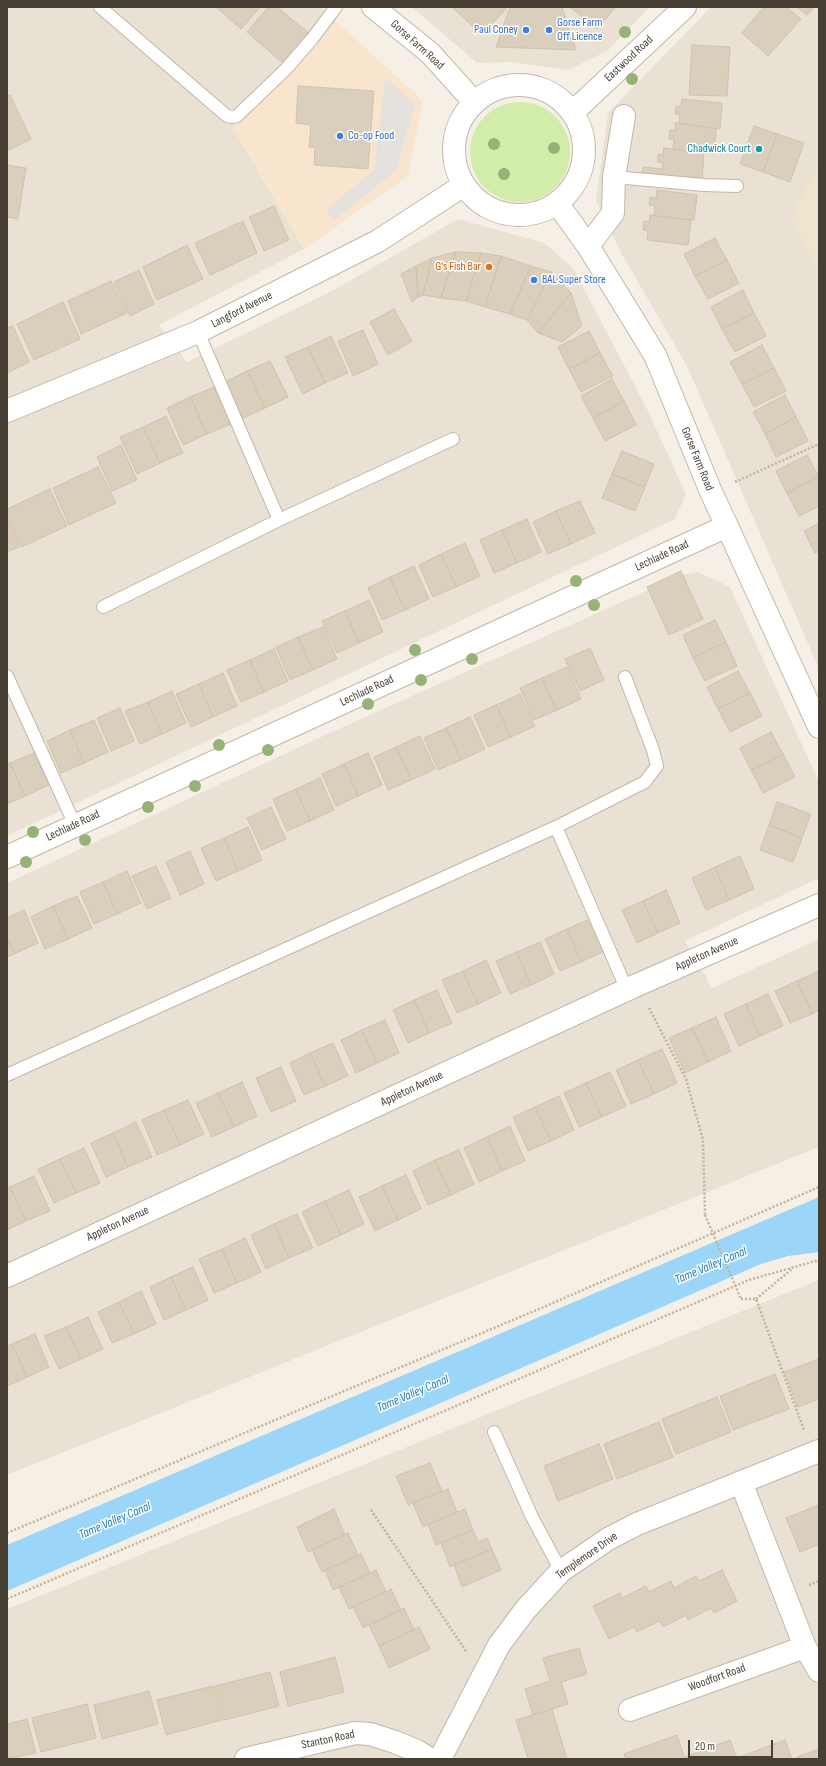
<!DOCTYPE html>
<html>
<head>
<meta charset="utf-8">
<style>
	body { margin:0 }
	#map { position:relative; width:826px; height:1766px; overflow:hidden; background:#f5efe5; font-family:"Sofia Sans Condensed",sans-serif }
	canvas { display:block }
	.frame { position:absolute; inset:0; border:8px solid #483f34; pointer-events:none }
	.scale { position:absolute; left:688px; top:1740px; width:85px; height:18px; box-sizing:border-box; border:2px solid #483f34; border-top:0; padding-left:5px; font-size:12px; line-height:14px; white-space:nowrap; color:#483f34; -webkit-text-stroke:3px #fff; paint-order:stroke }
</style>
</head>
<body>
<div id="map">
<canvas width="826" height="1766"></canvas>
<div class="frame"></div>
<div class="scale">20 m</div>
</div>
<script>
const ctx = document.querySelector('canvas').getContext('2d');
ctx.lineJoin = 'round';
function fill(path, color) {
  ctx.fillStyle = color;
  ctx.fill(path, 'evenodd');
}
function poly(rows) {
  const path = new Path2D();
  for (const r of rows) {
    if (r.length === 3) {
      path.moveTo(r[0] + r[2], r[1]);
      path.arc(r[0], r[1], r[2], 0, 2 * Math.PI);
      continue;
    }
    path.moveTo(r[0], r[1]);
    for (let i = 2; i < r.length; i += 2) path.lineTo(r[i], r[i + 1]);
  }
  return path;
}
function strokePath(path, color, width, dash) {
  ctx.strokeStyle = color;
  ctx.lineWidth = width;
  ctx.lineCap = dash ? 'butt' : 'round';
  ctx.setLineDash(dash || []);
  ctx.stroke(path);
}
function label(font, color, halo, rows, align = 'center') {
  ctx.font = font + ' "Sofia Sans Condensed",sans-serif';
  ctx.lineWidth = 3;
  ctx.setLineDash([]);
  ctx.textBaseline = 'middle';
  ctx.strokeStyle = halo;
  ctx.fillStyle = color;
  for (const [text, x, y, turn = 0] of rows) {
    ctx.save();
    ctx.translate(x, y);
    ctx.rotate((+turn || 0) * Math.PI / 180);
    ctx.textAlign = isNaN(turn) ? turn : align;
    if (halo) ctx.strokeText(text, 0, 0);
    ctx.fillText(text, 0, 0);
    ctx.restore();
  }
}
const residential = poly([
	[7,7,321,7,336,21,233,128,304,249,159,325,187,362,330,292,458,219,544,243,573,268,646,407,686,494,675,519,7,836],
	[412,7,650,7,607,51,568,70,512,62,477,63],
	[711,7,819,7,819,669,687,366,620,251,596,200,608,113],
	[698,572,730,587,819,782,819,878,685,941,712,988,819,939,819,1147,7,1475,7,883,334,731,682,575],
	[819,1280,819,1759,7,1759,7,1609]
]);
const commercial = poly([
	[336,21,423,101,408,176,304,249,233,128]
]);
const education = poly([
	[819,163,819,273,791,217]
]);
const green = poly([
	[520,152,50]
]);
const parking = poly([
	[385,78,415,104,396,171,333,221,326,210,374,170]
]);
const water = poly([
	[819,1197,819,1252,788,1256,761,1264,7,1591,7,1545]
]);
const building = poly([
	[216,7,260,7,241,29,216,7],
	[268,7,277,7,311,35,285,65,247,32,268,7],
	[452,7,504,7,506,9,482,35,452,7],
	[510,7,562,7,576,50,496,47,510,7],
	[570,7,616,7,597,29,570,7],
	[764,7,787,7,801,19,768,56,742,33,764,7],
	[797,7,814,7,807,15,797,7],
	[692,45,730,47,727,96,689,95,692,45],
	[298,86,374,91,368,169,314,165,315,147,309,147,311,125,296,123,298,86],
	[10,95,31,139,7,151,7,96,10,95],
	[682,99,722,103,720,129,679,123,680,114,675,114,676,106,681,106,682,99],
	[675,123,716,129,714,154,673,149,674,139,669,139,670,130,675,130,675,123],
	[754,126,777,134,763,172,740,164,754,126],
	[777,134,804,143,790,182,763,172,777,134],
	[664,148,704,153,702,180,642,174,643,167,662,169,663,163,658,162,658,154,663,155,664,148],
	[7,165,26,168,18,219,7,217,7,165],
	[657,190,697,195,694,220,654,216,655,206,649,205,650,197,656,198,657,190],
	[274,206,289,240,264,251,249,217,274,206],
	[650,215,691,220,688,245,647,240,648,231,643,230,644,221,649,222,650,215],
	[243,221,257,253,210,275,195,243,243,221],
	[715,238,727,260,695,276,684,254,715,238],
	[187,245,203,279,157,300,143,267,187,245],
	[456,252,481,253,466,301,441,298,456,252],
	[456,252,441,298,423,295,432,258,456,252],
	[481,253,501,256,485,307,466,301,481,253],
	[501,256,531,266,510,314,485,307,501,256],
	[432,258,423,295,418,297,416,266,432,258],
	[727,260,739,283,708,299,695,276,727,260],
	[416,266,418,297,412,302,401,274,416,266],
	[531,266,551,272,527,320,510,314,531,266],
	[139,270,154,304,130,316,114,282,139,270],
	[551,272,571,293,538,333,527,320,551,272],
	[111,281,127,313,81,334,68,301,111,281],
	[743,290,754,313,722,329,711,307,743,290],
	[571,293,582,326,562,342,538,333,571,293],
	[63,302,80,339,34,360,17,324,63,302],
	[394,309,412,341,388,355,370,322,394,309],
	[754,313,766,336,735,352,722,329,754,313],
	[13,326,29,362,7,373,7,328,13,326],
	[363,330,378,364,353,376,338,341,363,330],
	[589,331,600,353,569,369,558,347,589,331],
	[331,336,348,373,325,383,308,347,331,336],
	[762,345,774,368,742,384,730,362,762,345],
	[308,347,325,383,303,394,285,357,308,347],
	[600,353,613,376,581,392,569,369,600,353],
	[270,361,288,397,265,408,247,371,270,361],
	[774,368,786,391,754,407,742,384,774,368],
	[247,371,265,408,241,419,225,382,247,371],
	[612,379,624,401,593,418,581,396,612,379],
	[214,387,231,424,207,434,190,397,214,387],
	[785,395,796,417,765,434,753,412,785,395],
	[190,397,207,434,183,445,167,408,190,397],
	[624,401,636,425,605,441,593,418,624,401],
	[166,416,183,453,160,463,143,427,166,416],
	[796,417,808,441,776,457,765,434,796,417],
	[143,427,160,463,137,474,120,437,143,427],
	[121,445,137,480,112,491,97,457,121,445],
	[622,451,654,464,645,487,612,474,622,451],
	[807,455,819,477,787,493,776,471,807,455],
	[98,467,116,503,69,525,53,488,98,467],
	[612,474,645,487,635,511,602,498,612,474],
	[819,477,819,506,799,516,787,493,819,477],
	[50,489,67,526,21,547,7,517,7,509,50,489],
	[580,501,595,533,571,544,556,511,580,501],
	[556,511,571,544,548,554,533,522,556,511],
	[527,519,541,552,517,563,502,530,527,519],
	[7,520,19,547,7,552,7,520],
	[819,523,819,551,815,553,804,531,819,523],
	[502,530,517,563,494,573,480,540,502,530],
	[465,543,480,576,456,587,441,554,465,543],
	[441,554,456,587,433,597,419,565,441,554],
	[414,566,429,599,405,610,390,577,414,566],
	[681,571,703,619,669,635,647,587,681,571],
	[390,577,405,610,382,620,368,588,390,577],
	[369,600,383,632,359,643,345,611,369,600],
	[345,611,359,643,337,653,322,621,345,611],
	[715,620,726,642,693,658,683,635,715,620],
	[323,627,337,659,313,670,298,637,323,627],
	[298,637,313,670,290,680,276,647,298,637],
	[726,642,737,666,705,681,693,658,726,642],
	[590,648,604,680,580,691,565,659,590,648],
	[274,649,288,681,264,692,250,660,274,649],
	[250,660,264,692,241,702,227,670,250,660],
	[567,667,581,699,557,710,542,678,567,667],
	[738,671,750,693,718,709,707,687,738,671],
	[223,673,237,706,213,717,199,684,223,673],
	[542,678,557,710,534,720,520,688,542,678],
	[199,684,213,717,191,727,176,694,199,684],
	[172,691,186,723,162,734,148,702,172,691],
	[750,693,762,716,730,732,718,709,750,693],
	[520,694,535,726,511,737,496,705,520,694],
	[148,702,162,734,140,744,125,711,148,702],
	[496,705,511,737,488,747,474,715,496,705],
	[120,708,134,741,111,751,97,718,120,708],
	[470,717,485,749,461,760,446,728,470,717],
	[94,720,108,752,84,763,70,730,94,720],
	[446,728,461,760,438,770,424,738,446,728],
	[70,730,84,763,61,773,47,741,70,730],
	[771,732,783,754,751,770,740,748,771,732],
	[420,736,435,769,411,780,396,747,420,736],
	[396,747,411,780,388,790,374,757,396,747],
	[34,753,49,785,25,796,10,763,34,753],
	[368,753,382,785,358,796,344,764,368,753],
	[783,754,795,777,763,793,751,770,783,754],
	[10,763,25,796,7,804,7,765,10,763],
	[344,764,358,796,336,806,322,774,344,764],
	[320,778,334,810,310,821,296,789,320,778],
	[296,789,310,821,287,831,273,799,296,789],
	[777,802,811,814,802,838,769,825,777,802],
	[271,807,286,839,262,850,247,818,271,807],
	[769,825,802,838,793,862,760,850,769,825],
	[248,827,262,860,238,871,224,838,248,827],
	[224,838,238,871,216,881,201,848,224,838],
	[190,851,204,884,180,895,166,862,190,851],
	[740,856,754,889,729,900,715,867,740,856],
	[156,866,171,898,147,909,132,876,156,866],
	[715,867,729,900,706,910,692,878,715,867],
	[127,871,141,903,117,914,103,882,127,871],
	[103,882,117,914,94,924,80,892,103,882],
	[666,890,680,923,658,933,643,901,666,890],
	[77,896,92,928,68,939,53,906,77,896],
	[643,901,658,933,637,943,622,910,643,901],
	[53,906,68,939,45,949,31,917,53,906],
	[24,910,38,943,14,954,7,937,7,918,24,910],
	[590,919,604,951,581,962,567,929,590,919],
	[567,929,581,962,560,971,545,939,567,929],
	[7,937,14,954,7,957,7,937],
	[540,942,554,974,531,985,517,952,540,942],
	[517,952,531,985,510,994,496,961,517,952],
	[486,960,501,993,478,1004,463,971,486,960],
	[463,971,478,1004,457,1013,442,980,463,971],
	[819,971,819,1010,812,1014,797,981,819,971],
	[797,981,812,1014,790,1023,775,991,797,981],
	[437,990,452,1023,429,1033,414,1000,437,990],
	[768,994,783,1026,760,1036,746,1004,768,994],
	[414,1000,429,1033,408,1043,393,1010,414,1000],
	[746,1004,760,1036,739,1046,724,1014,746,1004],
	[716,1017,731,1051,708,1062,692,1028,716,1017],
	[385,1020,399,1053,377,1063,362,1030,385,1020],
	[692,1028,708,1062,685,1073,669,1038,692,1028],
	[362,1030,377,1063,356,1073,341,1040,362,1030],
	[333,1043,348,1076,325,1086,310,1053,333,1043],
	[662,1049,677,1083,654,1094,638,1060,662,1049],
	[310,1053,325,1086,304,1095,290,1063,310,1053],
	[638,1060,654,1094,631,1104,616,1070,638,1060],
	[281,1067,296,1101,271,1112,256,1078,281,1067],
	[610,1072,626,1106,602,1117,586,1083,610,1072],
	[242,1082,257,1116,234,1127,218,1093,242,1082],
	[586,1083,602,1117,579,1127,564,1093,586,1083],
	[218,1093,234,1127,212,1137,196,1103,218,1093],
	[559,1096,574,1130,551,1141,535,1107,559,1096],
	[188,1100,204,1134,180,1145,164,1110,188,1100],
	[535,1107,551,1141,528,1151,513,1117,535,1107],
	[164,1110,180,1145,157,1155,142,1120,164,1110],
	[136,1122,152,1157,128,1167,113,1133,136,1122],
	[510,1126,525,1161,502,1171,487,1137,510,1126],
	[113,1133,128,1167,106,1177,91,1143,113,1133],
	[487,1137,502,1171,479,1182,464,1148,487,1137],
	[84,1148,100,1183,76,1193,60,1159,84,1148],
	[459,1150,474,1184,451,1195,435,1160,459,1150],
	[60,1159,76,1193,54,1203,38,1169,60,1159],
	[435,1160,451,1195,428,1205,413,1171,435,1160],
	[406,1175,421,1209,398,1220,382,1186,406,1175],
	[34,1176,50,1211,26,1221,10,1187,34,1176],
	[382,1186,398,1220,375,1231,359,1197,382,1186],
	[10,1187,26,1221,7,1230,7,1189,10,1187],
	[349,1190,364,1224,341,1235,325,1201,349,1190],
	[325,1201,341,1235,318,1246,302,1212,325,1201],
	[297,1214,313,1248,289,1258,274,1224,297,1214],
	[274,1224,289,1258,266,1269,251,1235,274,1224],
	[245,1238,261,1272,237,1283,222,1249,245,1238],
	[222,1249,237,1283,214,1293,199,1259,222,1249],
	[193,1267,208,1300,186,1310,171,1277,193,1267],
	[171,1277,186,1310,164,1320,150,1287,171,1277],
	[141,1291,156,1324,134,1334,119,1302,141,1291],
	[119,1302,134,1334,112,1343,98,1312,119,1302],
	[88,1317,103,1349,81,1359,66,1327,88,1317],
	[66,1327,81,1359,59,1369,44,1336,66,1327],
	[35,1334,49,1367,27,1377,12,1344,35,1334],
	[12,1344,27,1377,7,1386,7,1347,12,1344],
	[819,1359,819,1399,798,1407,784,1372,819,1359],
	[775,1374,789,1409,733,1430,720,1396,775,1374],
	[717,1397,731,1432,676,1454,662,1419,717,1397],
	[659,1422,673,1457,617,1479,604,1444,659,1422],
	[599,1444,613,1479,558,1501,544,1466,599,1444],
	[430,1463,442,1491,408,1505,396,1476,430,1463],
	[448,1489,457,1512,423,1527,413,1503,448,1489],
	[819,1505,819,1544,800,1552,786,1518,819,1505],
	[334,1509,345,1535,308,1552,297,1527,334,1509],
	[465,1509,473,1530,436,1545,428,1524,465,1509],
	[473,1530,478,1542,487,1538,492,1549,450,1567,441,1543,473,1530],
	[348,1533,358,1555,322,1572,312,1550,348,1533],
	[492,1549,501,1570,462,1587,454,1565,492,1549],
	[361,1554,370,1573,333,1590,325,1570,361,1554],
	[376,1570,386,1592,349,1609,339,1587,376,1570],
	[722,1570,737,1601,714,1613,711,1608,688,1620,686,1615,663,1627,660,1621,637,1632,634,1627,609,1639,593,1606,620,1593,622,1598,646,1586,649,1592,671,1581,674,1588,696,1576,699,1581,722,1570],
	[391,1589,401,1610,363,1628,353,1607,391,1589],
	[404,1608,414,1630,379,1646,369,1625,404,1608],
	[419,1627,430,1649,389,1668,379,1646,419,1627],
	[579,1648,587,1674,561,1682,568,1704,533,1715,525,1689,550,1681,543,1658,579,1648],
	[335,1657,344,1692,288,1706,280,1672,335,1657],
	[270,1672,279,1706,224,1720,215,1686,270,1672],
	[213,1686,222,1720,166,1735,157,1700,213,1686],
	[149,1691,158,1724,102,1739,94,1705,149,1691],
	[87,1704,96,1738,41,1752,32,1718,87,1704],
	[552,1709,567,1759,528,1759,516,1720,552,1709],
	[27,1719,36,1753,7,1759,7,1724,27,1719],
	[677,1735,685,1759,626,1759,624,1754,677,1735],
	[730,1740,737,1759,686,1759,685,1757,730,1740],
	[785,1740,792,1759,741,1759,740,1757,785,1740],
	[819,1749,819,1759,798,1759,797,1757,819,1749]
]);
const path = poly([
	[735,482,819,444],
	[649,1008,686,1079,703,1140,705,1215],
	[741,1299,756,1299,804,1430],
	[756,1299,792,1269],
	[371,1510,466,1651],
	[7,1533,539,1309,819,1187],
	[809,1585,819,1581],
	[7,1599,749,1280,819,1260]
]);
const lane = poly([
	[100,7,227,116,232,117,237,116,286,69,312,39,336,7],
	[614,177,704,185,737,186],
	[198,332,279,520],
	[103,607,279,520,453,439],
	[7,676,75,825],
	[556,827,645,782,657,766,653,750,625,677],
	[7,1075,556,827,627,990],
	[494,1432,532,1517,561,1571]
]);
const street = poly([
	[373,7,430,53,474,102],
	[519,150,65],
	[573,112,685,7],
	[557,203,588,246,655,355,711,492,727,526,819,727],
	[588,246,613,213,614,177,624,116],
	[7,411,198,332,378,241,464,185],
	[7,857,727,526],
	[7,1276,637,985,819,905],
	[741,1482,805,1647,819,1671],
	[630,1710,805,1647],
	[246,1759,355,1733,370,1734,395,1742,417,1751,430,1759],
	[440,1759,499,1645,526,1609,561,1571,608,1539,637,1524,819,1451]
]);
const pathBridge = poly([
	[705,1215,741,1299]
]);
const trees = [
	[625,32],
	[632,79],
	[494,144],
	[554,148],
	[504,174],
	[576,581],
	[594,605],
	[415,650],
	[472,659],
	[421,680],
	[368,704],
	[219,745],
	[268,750],
	[195,786],
	[148,807],
	[33,832],
	[85,840],
	[26,862]
];
const markers = [
	[526,30,4,"#3f7fe0"],
	[549,30,4,"#3f7fe0"],
	[340,136,4,"#3f7fe0"],
	[759,149,4,"#0f9aa8"],
	[489,267,4,"#e8710a"],
	[534,280,4,"#3f7fe0"]
];
const shopNames = [
	["Gorse Farm",557,23],
	["Off Licence",557,37],
	["Paul Coney",518,30,"right"],
	["Co-op Food",348,136],
	["BAL Super Store",542,280]
];
const streetNames = [
	["Gorse Farm Road",417,45,42],
	["Eastwood Road",629,59,-43],
	["Langford Avenue",242,310,-27],
	["Gorse Farm Road",697,459,68],
	["Lechlade Road",662,556,-25],
	["Lechlade Road",367,691,-25],
	["Lechlade Road",73,826,-25],
	["Appleton Avenue",707,954,-24],
	["Appleton Avenue",412,1089,-25],
	["Appleton Avenue",118,1224,-25],
	["Templemore Drive",587,1556,-35],
	["Woodfort Road",717,1678,-20],
	["Stanton Road",328,1740,-12]
];
const cultureNames = [
	["Chadwick Court",751,149]
];
const foodNames = [
	["G's Fish Bar",481,267]
];
const waterNames = [
	["Tame Valley Canal",711,1266,-23],
	["Tame Valley Canal",413,1394,-23],
	["Tame Valley Canal",115,1521,-23]
];
fill(residential, '#e9e1d3');
fill(commercial, '#f9e5ce');
fill(education, '#efe5ce');
fill(green, '#d1eda9');
fill(parking, '#e5e2de');
fill(water, '#9bd5f8');
fill(building, '#dacebc');
strokePath(building, '#d3c2ac', 1);
strokePath(lane, '#c1b7a7', 14);
strokePath(street, '#c1b7a7', 24);
strokePath(path, '#c4b396', 2.5, [2, 2]);
strokePath(lane, '#fff', 12);
strokePath(street, '#fff', 22);
strokePath(pathBridge, '#c4b396', 2.5, [2, 2]);
ctx.fillStyle = '#96b279';
for (const [x, y] of trees) {
  ctx.beginPath();
  ctx.arc(x, y, 6, 0, 2 * Math.PI);
  ctx.fill();
}
for (const [x, y, r, color] of markers) {
  const dot = new Path2D();
  dot.arc(x, y, r, 0, 2 * Math.PI);
  ctx.fillStyle = color;
  ctx.fill(dot);
  strokePath(dot, '#fff', 1.5);
}
label('12px', '#366cbe', '#fff', shopNames, 'left');
label('12px', '#483f34', '#fff', streetNames);
label('12px', '#0d838f', '#fff', cultureNames, 'right');
label('12px', '#c56008', '#fff', foodNames, 'right');
label('italic 13px', '#207cb7', '#fff', waterNames);
</script>
</body>
</html>
